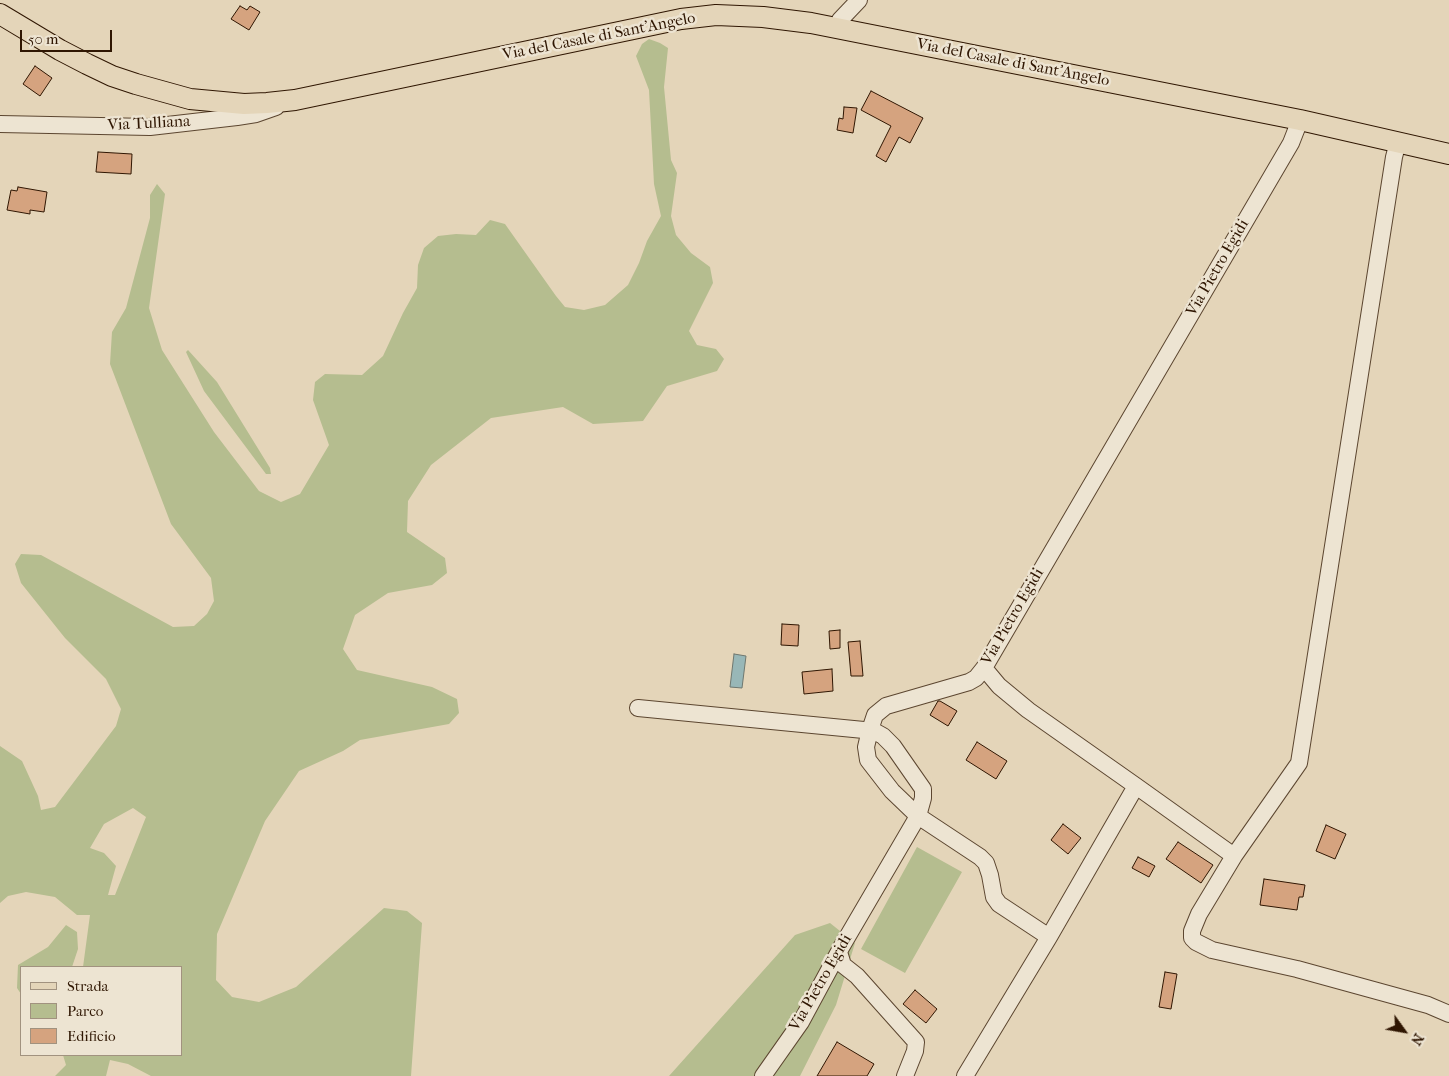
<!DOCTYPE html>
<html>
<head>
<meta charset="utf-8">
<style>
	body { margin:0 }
	#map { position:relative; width:1449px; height:1076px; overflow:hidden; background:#e4d5b9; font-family:"IM FELL French Canon",serif }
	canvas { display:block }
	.legend { position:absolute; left:20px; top:966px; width:162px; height:90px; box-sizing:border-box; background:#ede4d2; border:1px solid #a1927f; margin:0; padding:6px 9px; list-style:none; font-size:15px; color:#2f1602 }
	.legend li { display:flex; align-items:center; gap:10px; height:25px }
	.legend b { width:25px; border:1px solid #a1927f }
	.north { position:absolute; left:1379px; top:1006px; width:50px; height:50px; -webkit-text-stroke:4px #ede4d2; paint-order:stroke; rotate:122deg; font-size:14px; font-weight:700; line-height:20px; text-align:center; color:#2f1602 }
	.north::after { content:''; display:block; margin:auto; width:18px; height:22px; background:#2f1602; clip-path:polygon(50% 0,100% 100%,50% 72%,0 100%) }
	.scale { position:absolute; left:20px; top:30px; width:92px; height:22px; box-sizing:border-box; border:2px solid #2f1602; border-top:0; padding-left:6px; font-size:15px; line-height:18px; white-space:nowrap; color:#2f1602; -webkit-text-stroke:4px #ede4d2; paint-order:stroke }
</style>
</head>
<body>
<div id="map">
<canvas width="1449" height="1076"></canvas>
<ul class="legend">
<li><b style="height:6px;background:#e4d5b9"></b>Strada</li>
<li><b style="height:14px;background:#b5bd8f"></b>Parco</li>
<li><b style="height:14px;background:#d5a37f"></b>Edificio</li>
</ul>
<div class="north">N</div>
<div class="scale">50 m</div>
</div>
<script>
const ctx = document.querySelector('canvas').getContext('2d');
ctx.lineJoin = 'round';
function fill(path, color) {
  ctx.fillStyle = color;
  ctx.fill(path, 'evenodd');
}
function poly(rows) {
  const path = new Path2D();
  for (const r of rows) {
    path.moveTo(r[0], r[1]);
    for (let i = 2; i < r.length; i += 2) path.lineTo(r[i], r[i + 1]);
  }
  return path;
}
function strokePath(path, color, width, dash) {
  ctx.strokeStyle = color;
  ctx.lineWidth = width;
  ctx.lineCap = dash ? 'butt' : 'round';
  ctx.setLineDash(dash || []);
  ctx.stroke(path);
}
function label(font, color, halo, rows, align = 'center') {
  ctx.font = font + ' "IM FELL French Canon",serif';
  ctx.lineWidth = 5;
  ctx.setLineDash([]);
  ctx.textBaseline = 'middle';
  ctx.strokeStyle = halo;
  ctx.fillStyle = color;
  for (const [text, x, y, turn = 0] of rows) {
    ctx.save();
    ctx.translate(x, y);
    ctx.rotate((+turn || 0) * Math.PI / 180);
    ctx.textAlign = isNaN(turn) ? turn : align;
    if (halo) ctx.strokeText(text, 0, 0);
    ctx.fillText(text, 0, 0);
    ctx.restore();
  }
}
const green = poly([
	[649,39,660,43,668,48,664,87,671,160,677,173,671,216,676,235,691,253,710,267,713,283,689,331,697,345,716,349,724,359,717,371,667,386,643,421,593,424,563,407,491,418,431,465,408,501,407,532,445,558,447,573,432,585,388,593,355,615,343,649,357,670,432,687,457,699,459,713,449,724,360,740,343,751,299,771,265,821,217,934,216,980,232,997,259,1002,296,987,384,908,407,911,422,923,411,1076,151,1076,128,1064,110,1060,106,1076,55,1076,66,1065,63,1055,181,1055,181,967,83,967,90,915,77,915,55,897,26,892,8,896,0,903,0,746,22,761,38,796,41,810,55,807,116,726,121,709,106,679,65,638,21,583,15,564,21,554,41,555,173,627,194,626,207,614,214,601,211,578,171,524,110,364,112,332,126,308,150,218,150,195,157,184,165,194,149,308,162,350,214,432,259,491,281,502,300,494,329,445,313,400,315,382,325,374,362,375,383,356,403,313,417,288,418,265,424,248,438,236,456,234,476,235,490,220,505,224,556,296,565,307,584,310,605,305,628,285,639,263,647,241,661,216,654,184,649,90,636,56,642,44],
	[133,808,146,817,115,895,108,895,116,866,104,853,90,848,104,824],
	[188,350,217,382,270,468,271,474,266,474,204,391,186,352],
	[917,847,962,872,905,973,861,949],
	[830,923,855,943,836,1005,800,1076,669,1076,795,935],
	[66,925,77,932,78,949,72,967,21,967,21,994,17,988,18,965,48,947]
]);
const water = poly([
	[734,654,746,656,742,688,730,687,734,654]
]);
const building = poly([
	[240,6,247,10,250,6,260,12,249,30,231,19,240,6],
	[35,66,52,78,40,96,23,84,35,66],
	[871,91,923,118,910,143,899,137,886,162,876,156,891,126,861,110,871,91],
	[844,107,857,108,853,133,837,130,839,118,843,119,844,107],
	[98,152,132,154,131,174,96,172,98,152],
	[18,187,47,192,44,212,30,210,30,214,7,210,11,190,17,191,18,187],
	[782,624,799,625,798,646,781,645,782,624],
	[840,630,840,648,830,649,829,631,840,630],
	[860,641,863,676,851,676,848,642,860,641],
	[832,669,833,691,804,694,802,672,832,669],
	[938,701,940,701,957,711,948,726,930,715,938,701],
	[977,742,1007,761,996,779,966,760,977,742],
	[1063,824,1081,838,1068,854,1051,840,1063,824],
	[1326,825,1346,834,1335,859,1316,851,1326,825],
	[1178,842,1213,865,1201,883,1166,859,1178,842],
	[1138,857,1155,866,1149,877,1132,868,1138,857],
	[1264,879,1305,885,1303,897,1299,897,1297,910,1260,905,1264,879],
	[1165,972,1177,974,1171,1009,1159,1007,1165,972],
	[915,990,937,1009,926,1023,903,1004,915,990],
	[837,1042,874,1064,867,1076,817,1076,837,1042]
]);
const minor = poly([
	[838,29,840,20,859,0],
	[0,124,150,127,237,117,256,114,276,107],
	[984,668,999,686,1028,710,1136,786,1234,856,1199,914,1192,931,1192,938,1196,942,1212,950,1297,969,1428,1005,1449,1014],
	[638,708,874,731,883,736,893,746,923,789,923,798,918,816,842,946,801,1022,763,1076],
	[1234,856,1299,763,1394,157,1398,142],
	[1049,937,999,904,994,897,990,875,986,863,980,857,918,816,892,791,868,760,866,747,870,730,875,715,886,706,969,682,976,678,984,668,1291,143,1300,120],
	[839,952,843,965,857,976,916,1042,915,1051,905,1076],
	[965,1076,1049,937,1136,786]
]);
const major = poly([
	[0,14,60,50,87,64,112,76,136,84,190,99,244,104,267,103,295,100,681,19,716,15,763,17,811,23,1300,120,1449,154]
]);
const streetNames = [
	["Via del Casale di Sant'Angelo",599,37,-11],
	["Via del Casale di Sant'Angelo",1013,63,11],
	["Via Tulliana",149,124,-3],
	["Via Pietro Egidi",1218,268,-60],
	["Via Pietro Egidi",1013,617,-60],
	["Via Pietro Egidi",821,983,-60]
];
fill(green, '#b5bd8f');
fill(water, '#98b7b7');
strokePath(water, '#6e776f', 1);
fill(building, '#d5a37f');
strokePath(building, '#2f1602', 1);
strokePath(minor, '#5c4630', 18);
strokePath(major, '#2f1602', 22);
strokePath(minor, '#ede4d2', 16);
strokePath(major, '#e4d5b9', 20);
label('16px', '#2f1602', '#ede4d2', streetNames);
</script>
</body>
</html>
